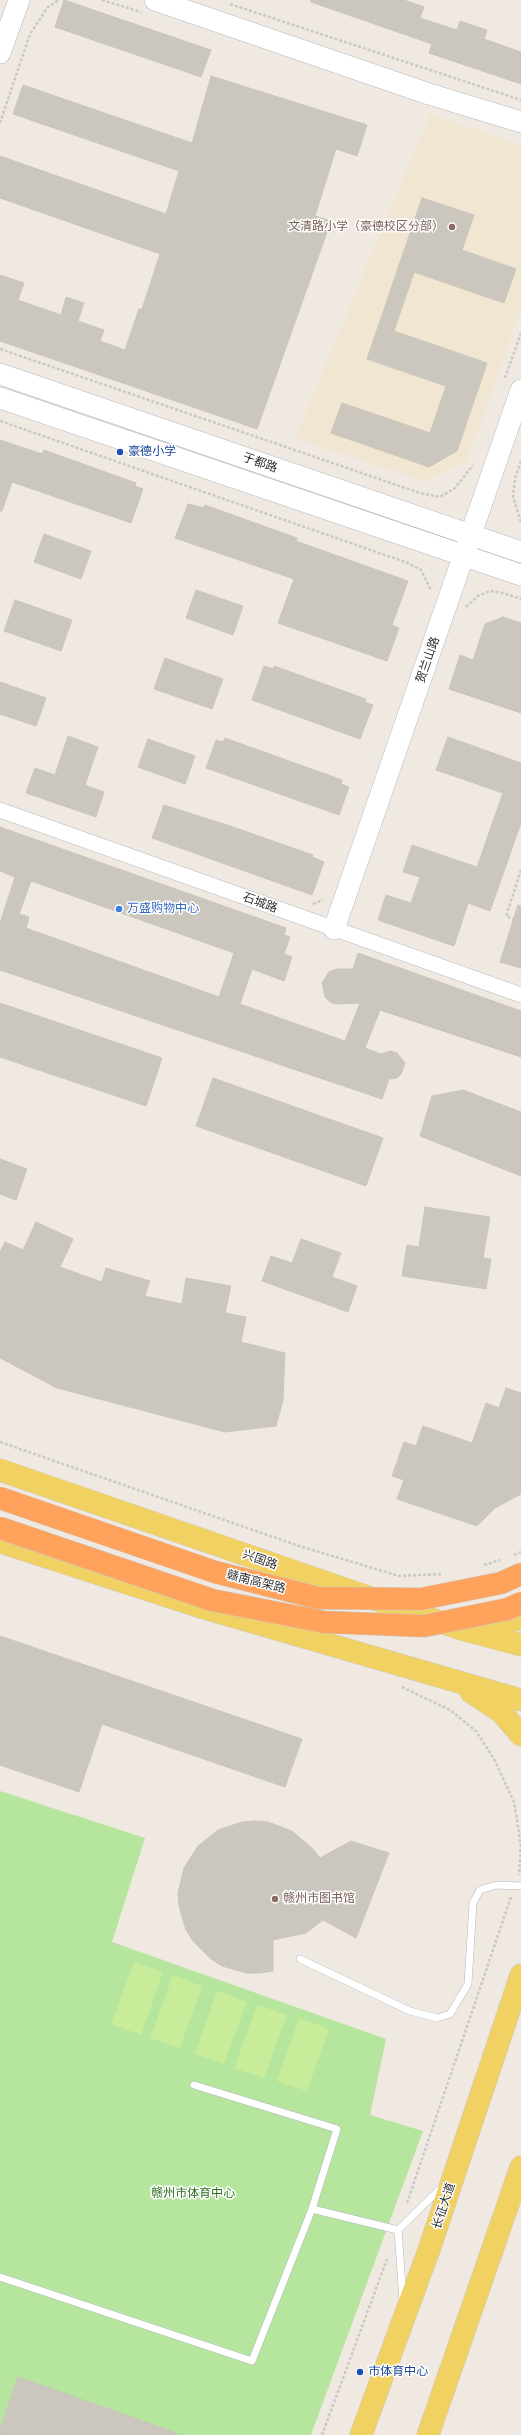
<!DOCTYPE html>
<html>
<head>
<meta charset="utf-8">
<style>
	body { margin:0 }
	canvas { display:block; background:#efe9e1 }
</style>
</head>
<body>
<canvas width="521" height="2435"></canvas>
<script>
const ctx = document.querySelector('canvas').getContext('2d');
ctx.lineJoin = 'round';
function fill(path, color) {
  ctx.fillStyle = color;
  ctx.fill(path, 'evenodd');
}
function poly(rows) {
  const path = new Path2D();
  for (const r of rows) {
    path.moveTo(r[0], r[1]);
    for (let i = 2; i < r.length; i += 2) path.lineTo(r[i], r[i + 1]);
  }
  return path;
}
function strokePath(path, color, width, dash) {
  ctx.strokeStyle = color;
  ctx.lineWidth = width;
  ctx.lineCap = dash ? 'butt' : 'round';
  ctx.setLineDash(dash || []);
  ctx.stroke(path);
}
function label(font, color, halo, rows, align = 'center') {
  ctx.font = font + ' Karla,"Noto Sans SC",sans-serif';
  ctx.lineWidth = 3;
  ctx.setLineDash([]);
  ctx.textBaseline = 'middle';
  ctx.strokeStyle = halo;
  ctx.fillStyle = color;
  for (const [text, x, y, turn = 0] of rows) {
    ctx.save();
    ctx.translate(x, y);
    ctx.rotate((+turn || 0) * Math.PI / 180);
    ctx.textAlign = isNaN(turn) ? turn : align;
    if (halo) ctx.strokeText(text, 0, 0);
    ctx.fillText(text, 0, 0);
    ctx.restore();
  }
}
const education = poly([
	[430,114,521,145,521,309,467,461,424,481,295,438]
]);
const green = poly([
	[0,1791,145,1838,112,1942,386,2039,370,2115,423,2131,311,2435,0,2435]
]);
const pitch = poly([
	[134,1962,163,1972,141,2035,111,2024],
	[173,1975,202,1986,180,2048,150,2038],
	[217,1991,247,2002,224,2064,195,2054],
	[257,2005,287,2015,264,2078,234,2068],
	[299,2018,329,2029,307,2091,277,2081]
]);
const building = poly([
	[64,0,211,50,201,77,55,27,64,0],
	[311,0,404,0,424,7,420,18,457,30,460,21,487,30,484,39,521,52,521,84,429,53,432,44,311,2,311,0],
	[211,76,367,125,357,156,336,149,315,216,331,221,257,429,0,341,0,275,24,283,18,300,61,315,66,297,84,303,78,321,104,330,100,341,125,350,139,309,142,309,160,254,0,198,0,156,166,214,179,171,13,114,23,85,192,143,211,76],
	[422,198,474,215,462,250,516,269,504,303,414,272,394,331,487,363,457,451,429,467,331,433,342,403,430,433,446,386,367,359,422,198],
	[0,440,42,454,44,450,136,483,135,486,143,489,131,523,12,482,2,511,0,511,0,440],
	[188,504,204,508,205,505,297,538,296,541,408,581,392,625,399,628,387,661,278,623,294,579,175,538,188,504],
	[44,534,91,551,81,579,34,562,44,534],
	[196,590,243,606,233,635,186,618,196,590],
	[15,600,72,620,61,651,4,631,15,600],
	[503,617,521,623,521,713,449,689,460,655,473,660,485,624,503,617],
	[165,658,223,679,212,709,154,689,165,658],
	[264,666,273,669,274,666,366,699,365,702,373,705,360,739,252,700,264,666],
	[0,682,46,698,36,726,0,714,0,682],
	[68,736,98,747,85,785,104,792,96,817,26,793,35,768,55,775,68,736],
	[448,737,521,763,521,823,490,911,468,903,454,946,378,920,386,895,411,903,420,877,403,872,412,845,477,867,503,793,436,770,448,737],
	[225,738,342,780,341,784,349,787,339,815,206,768,216,740,223,742,225,738],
	[148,739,195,756,185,784,138,767,148,739],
	[164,805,230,826,313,855,312,857,324,862,312,895,152,838,164,805],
	[0,827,286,928,284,935,290,937,284,954,292,957,284,981,252,969,240,1004,345,1041,360,1003,336,1004,330,1002,325,997,322,983,329,972,336,969,353,969,358,953,521,1011,521,1057,380,1010,365,1048,381,1054,391,1051,397,1053,405,1063,401,1074,397,1078,389,1079,382,1099,0,970,0,923,15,877,0,871,0,827],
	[31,881,234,953,219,997,26,928,29,917,19,914,31,881],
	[518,905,521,906,521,968,500,962,518,905],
	[0,1003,162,1058,146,1106,0,1057,0,1003],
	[213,1078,383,1138,366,1186,196,1126,213,1078],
	[463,1090,521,1112,521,1176,420,1136,432,1096,463,1090],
	[0,1159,27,1169,16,1200,0,1194,0,1159],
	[425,1207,490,1217,483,1258,491,1259,486,1289,402,1276,407,1245,419,1247,425,1207],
	[36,1222,73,1239,60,1267,102,1282,106,1268,150,1281,145,1296,182,1304,186,1278,231,1286,225,1313,246,1317,241,1342,285,1353,283,1400,276,1426,225,1432,57,1388,0,1358,0,1252,5,1242,23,1250,36,1222],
	[301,1239,341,1253,332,1277,357,1286,348,1312,262,1281,271,1256,292,1263,301,1239],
	[506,1388,521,1393,521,1494,495,1508,477,1526,397,1499,404,1480,392,1476,404,1442,416,1446,423,1426,472,1443,486,1403,499,1408,506,1388],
	[0,1636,302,1739,285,1787,102,1724,79,1792,0,1765,0,1636],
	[255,1821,268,1822,292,1831,312,1848,320,1858,351,1841,389,1853,356,1938,323,1920,306,1933,273,1940,273,1971,260,1973,247,1973,222,1966,211,1959,193,1941,186,1930,179,1906,178,1893,184,1868,198,1846,218,1830,242,1822,255,1821],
	[18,2377,177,2433,177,2435,0,2435,0,2428,18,2377]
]);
const path = poly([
	[102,0,141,12],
	[230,4,521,100],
	[0,123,30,34,48,7,59,0],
	[0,349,420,493,440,497,455,488,473,465],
	[505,378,521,333],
	[0,421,408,563,421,570,431,590],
	[521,461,515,478,513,497,521,522],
	[466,607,478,596,490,591,503,593,521,599],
	[521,870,506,916,521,921],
	[313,904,323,900],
	[0,1442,299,1546,399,1576,442,1574],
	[514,1555,521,1552],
	[484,1565,500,1560],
	[402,1687,450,1710,476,1731,494,1759,514,1802,521,1846,519,1875],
	[407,2203,511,1897],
	[322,2435,387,2259]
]);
const lane = poly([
	[300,1959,410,2011,437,2018,450,2014,468,1984,473,1903,480,1890,496,1885,521,1886],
	[194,2085,337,2129,312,2209],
	[398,2230,403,2300],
	[0,2277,252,2361,312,2209,398,2230,443,2186]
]);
const street = poly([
	[0,810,521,995]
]);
const secondary = poly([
	[155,0,429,94,521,122],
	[0,53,19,0],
	[0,374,521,552],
	[0,398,521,575],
	[334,929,521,390]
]);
const primary = poly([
	[0,1470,461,1629,521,1645],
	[0,1542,207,1609,521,1700],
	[471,1628,521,1619],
	[471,1692,501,1712,521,1735],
	[361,2435,430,2247,521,1975],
	[428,2435,521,2167]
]);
const highwayBridge = poly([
	[0,1498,215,1572,318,1598,421,1599,501,1583,521,1574],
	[0,1528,212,1600,324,1622,424,1626,508,1609,521,1603]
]);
const markers = [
	[452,227,4,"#8d6e63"],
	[120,452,4,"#1a4fb4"],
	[119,909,4,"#3f7fe0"],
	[275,1899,4,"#8d6e63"],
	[360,2372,4,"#1a4fb4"]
];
const educationNames = [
	["文清路小学（豪德校区分部）",444,227],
	["赣州市图书馆",283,1899,"left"]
];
const transitNames = [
	["豪德小学",128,452],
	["市体育中心",368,2372]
];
const streetNames = [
	["于都路",260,463,19],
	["贺兰山路",428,660,-71],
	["石城路",260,903,20],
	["兴国路",260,1560,19],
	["赣南高架路",256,1582,14],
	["长征大道",444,2206,-72]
];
const shopNames = [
	["万盛购物中心",127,909]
];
const parkNames = [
	["赣州市体育中心",193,2194]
];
fill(education, '#f0e6d1');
fill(green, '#b6e59e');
fill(pitch, '#c9ec9a');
fill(building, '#cbc7bf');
strokePath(building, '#cbc5ba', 1);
strokePath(lane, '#b4b7c1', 8);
strokePath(street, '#b4b7c1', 16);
strokePath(secondary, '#b4b7c1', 22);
strokePath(primary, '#c9c9c9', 23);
strokePath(path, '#c9c9c9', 2.5, [3, 2]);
strokePath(lane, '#fff', 7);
strokePath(street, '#fff', 15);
strokePath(secondary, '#fff', 21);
strokePath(primary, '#f2d163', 22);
strokePath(highwayBridge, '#c9c9c9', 23, []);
strokePath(highwayBridge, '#ffa35c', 22);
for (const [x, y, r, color] of markers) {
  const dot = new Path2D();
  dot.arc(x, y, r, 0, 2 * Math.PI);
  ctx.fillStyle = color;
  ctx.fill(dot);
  strokePath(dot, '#fff', 1.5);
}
label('12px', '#785e54', '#fff', educationNames, 'right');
label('12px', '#164399', '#fff', transitNames, 'left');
label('12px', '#2e2e2e', '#fff', streetNames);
label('12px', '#366cbe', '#fff', shopNames, 'left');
label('12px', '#2c6e1b', '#fff', parkNames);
</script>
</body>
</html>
